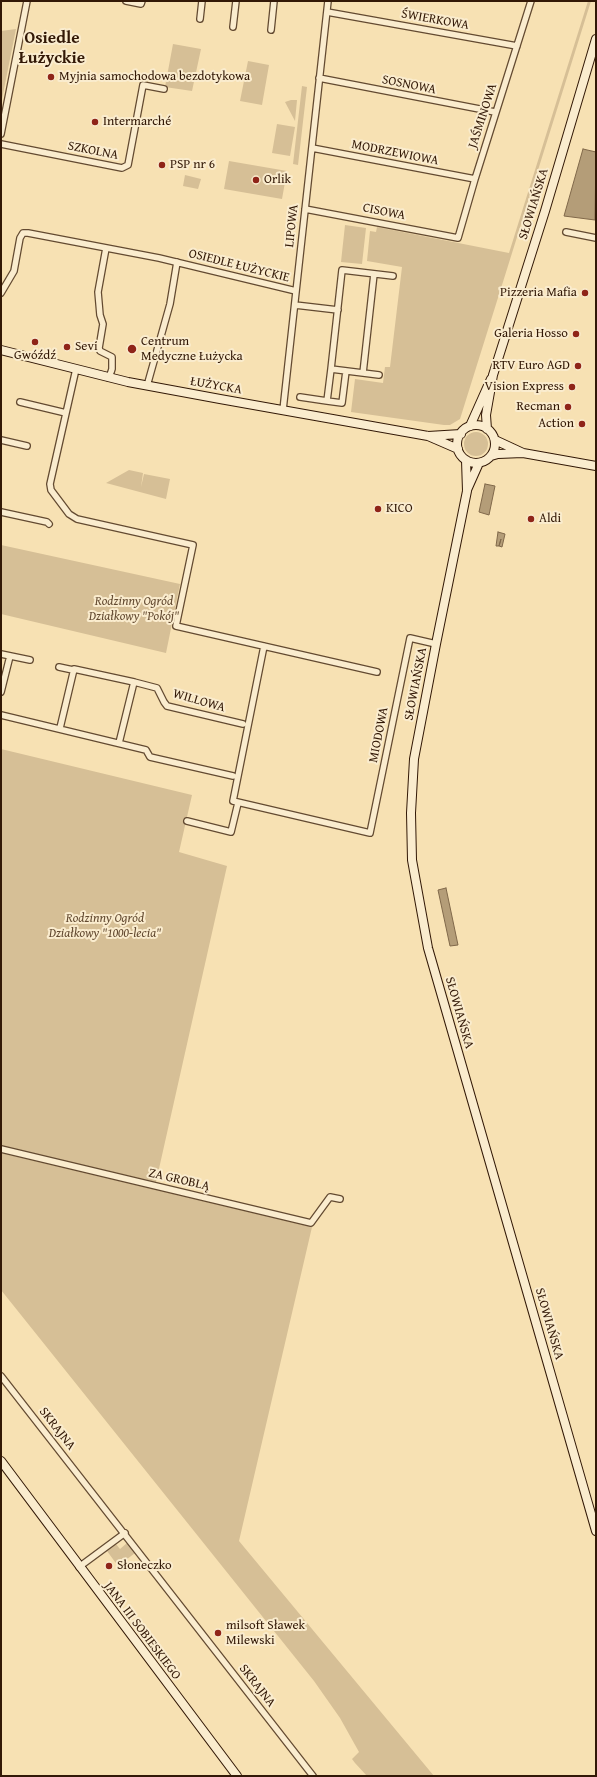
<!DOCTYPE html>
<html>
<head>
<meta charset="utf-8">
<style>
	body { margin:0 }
	#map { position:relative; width:597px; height:1777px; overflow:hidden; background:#f7e1b3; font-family:"Gentium Book Plus",serif }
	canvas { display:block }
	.frame { position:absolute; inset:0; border:2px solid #321806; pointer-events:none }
</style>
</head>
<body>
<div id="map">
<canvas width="597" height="1777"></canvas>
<div class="frame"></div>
</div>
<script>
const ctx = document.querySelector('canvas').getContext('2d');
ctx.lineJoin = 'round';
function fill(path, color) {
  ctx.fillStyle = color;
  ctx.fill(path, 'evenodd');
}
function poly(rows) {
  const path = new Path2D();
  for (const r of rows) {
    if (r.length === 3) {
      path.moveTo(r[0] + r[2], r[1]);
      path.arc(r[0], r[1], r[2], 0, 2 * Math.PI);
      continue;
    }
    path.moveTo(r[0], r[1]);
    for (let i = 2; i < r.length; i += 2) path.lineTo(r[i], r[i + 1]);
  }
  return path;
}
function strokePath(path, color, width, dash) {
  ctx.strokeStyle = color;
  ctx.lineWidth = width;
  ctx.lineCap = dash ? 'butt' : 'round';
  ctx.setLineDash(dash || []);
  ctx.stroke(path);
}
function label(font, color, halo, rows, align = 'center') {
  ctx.font = font + ' "Gentium Book Plus",serif';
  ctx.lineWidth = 4;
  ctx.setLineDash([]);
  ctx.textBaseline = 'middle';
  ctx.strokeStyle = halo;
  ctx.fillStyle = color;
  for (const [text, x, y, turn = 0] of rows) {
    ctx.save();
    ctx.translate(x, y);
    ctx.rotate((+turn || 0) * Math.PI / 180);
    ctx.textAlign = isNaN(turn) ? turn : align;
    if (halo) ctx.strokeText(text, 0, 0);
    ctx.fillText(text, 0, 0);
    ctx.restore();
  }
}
const green = poly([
	[588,1,591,1,460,419,450,425,444,425,351,412,355,379,383,383,385,367,390,367,402,267,367,261,370,231,376,232,377,227,509,253],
	[16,29,1,104,1,31],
	[173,44,201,49,192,91,165,87],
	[248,61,269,65,262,105,240,101],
	[302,86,307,87,298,165,293,164],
	[291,100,297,100,295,121,285,102],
	[277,124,295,127,290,156,272,153],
	[229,161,287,171,282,199,224,189],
	[185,175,201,179,198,189,183,186],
	[345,225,366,228,362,264,341,262],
	[476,444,12],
	[129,470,143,473,141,487,144,474,170,479,166,499,106,483],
	[1,545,180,584,166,653,1,614],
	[1,749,192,795,179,852,227,866,156,1182,1,1146],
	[1,1153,312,1227,239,1541,434,1776,367,1776,355,1763,352,1759,359,1752,340,1718,314,1681,1,1290],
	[127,1543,135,1553,118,1566,107,1551,116,1544,120,1549]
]);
const water = poly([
	[583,149,596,152,595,220,564,216,583,149],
	[485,484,495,486,489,515,479,512,485,484],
	[498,532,505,534,502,547,499,546,501,539,499,546,496,546,498,532],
	[446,888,458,945,450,946,438,890,446,888]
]);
const street = poly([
	[126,1,141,4,142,1],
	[327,12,517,46],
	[200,19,202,1],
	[233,27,236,1],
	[271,30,274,1],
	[319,78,495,112],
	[1,134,27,1],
	[1,144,122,168,128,165,143,85,164,89],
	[312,148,475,179],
	[305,209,458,238,475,179,531,1],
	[566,232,596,238],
	[106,248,98,292,100,315,103,324,99,348,100,351,112,357,112,369,109,378],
	[374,274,363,373,331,369,342,270,393,276],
	[1,293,14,271,20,238,23,233,28,233,159,258,296,291],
	[295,305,338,310],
	[76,369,50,484,51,490,69,514,77,519,193,545,176,626,377,672],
	[331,369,327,401,342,403,346,371],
	[363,373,379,375],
	[147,386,170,304,177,262],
	[300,397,327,401],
	[20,402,66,413],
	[283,410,328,1],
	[1,440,27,446],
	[1,512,47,522,49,524],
	[264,646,233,801,370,833,410,638,436,644],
	[1,654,30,660],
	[59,667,73,670],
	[134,682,157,688,164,702,167,706,243,724],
	[1,692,10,656],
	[1,715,146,750,150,757,233,776],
	[60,728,74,669,134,682,119,743],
	[187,821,231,832,238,803],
	[1,1149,311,1223,330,1197,340,1199],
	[1,1376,313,1776],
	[79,1567,125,1533]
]);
const secondary = poly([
	[1,350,128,382,220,399,428,436,461,434],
	[476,444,19],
	[470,426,491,379],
	[487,429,486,415,493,375,545,211,596,39],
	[428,436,458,449],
	[495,440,523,453],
	[491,456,498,454,523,453,596,466],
	[466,460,467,491,436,644,414,759,411,813,412,860,428,948,596,1531],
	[467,490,479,463],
	[1,1461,237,1776]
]);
const markers = [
	[51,77,4,"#8f2418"],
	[95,122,4,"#8f2418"],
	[162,165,4,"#8f2418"],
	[256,180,4,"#8f2418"],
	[585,293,4,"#8f2418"],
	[576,334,4,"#8f2418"],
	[35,342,4,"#8f2418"],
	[67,347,4,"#8f2418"],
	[132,349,5,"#8f2418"],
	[578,366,4,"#8f2418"],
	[572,387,4,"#8f2418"],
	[568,407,4,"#8f2418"],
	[582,424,4,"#8f2418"],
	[378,509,4,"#8f2418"],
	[531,519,4,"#8f2418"],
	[109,1566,4,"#8f2418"],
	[218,1633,4,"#8f2418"]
];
const streetNames = [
	["ŚWIERKOWA",435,20,10],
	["SOSNOWA",409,85,11],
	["JAŚMINOWA",483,116,-72],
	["SZKOLNA",93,151,11],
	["MODRZEWIOWA",395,153,11],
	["SŁOWIAŃSKA",534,204,-73],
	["CISOWA",384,212,11],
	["LIPOWA",292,226,-84],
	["OSIEDLE ŁUŻYCKIE",239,266,14],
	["ŁUŻYCKA",216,386,10],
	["SŁOWIAŃSKA",416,684,-79],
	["WILLOWA",199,701,16],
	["MIODOWA",379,735,-79],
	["SŁOWIAŃSKA",459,1013,74],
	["ZA GROBLĄ",179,1180,13],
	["SŁOWIAŃSKA",549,1324,74],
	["SKRAJNA",57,1429,52],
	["JANA III SOBIESKIEGO",142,1631,53],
	["SKRAJNA",257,1686,52]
];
const poiNames = [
	["Myjnia samochodowa bezdotykowa",59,77],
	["Intermarché",103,122],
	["PSP nr 6",170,165],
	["Orlik",264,180],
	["Pizzeria Mafia",577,293,"right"],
	["Galeria Hosso",568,334,"right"],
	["Centrum",141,342],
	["Medyczne Łużycka",141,357],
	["Sevi",75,347],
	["Gwóźdź",35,356,"center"],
	["RTV Euro AGD",570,366,"right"],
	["Vision Express",564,387,"right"],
	["Recman",560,407,"right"],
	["Action",574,424,"right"],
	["KICO",386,509],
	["Aldi",539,519],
	["Słoneczko",117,1566],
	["milsoft Sławek",226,1626],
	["Milewski",226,1641]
];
const parkNames = [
	["Rodzinny Ogród",134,602],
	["Działkowy \"Pokój\"",134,617],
	["Rodzinny Ogród",105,919],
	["Działkowy \"1000-lecia\"",105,934]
];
const districtNames = [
	["Osiedle",52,39],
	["Łużyckie",52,59]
];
fill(green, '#d6bf96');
fill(water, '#b49d78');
strokePath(water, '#80684a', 1);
strokePath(street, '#634a31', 8);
strokePath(secondary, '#321806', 10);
strokePath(street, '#faecce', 5.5);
strokePath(secondary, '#faecce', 8);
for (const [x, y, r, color] of markers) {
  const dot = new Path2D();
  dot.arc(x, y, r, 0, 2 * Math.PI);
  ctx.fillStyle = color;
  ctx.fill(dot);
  strokePath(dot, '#faecce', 1.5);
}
label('13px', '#321806', '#faecce', streetNames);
label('13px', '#321806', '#faecce', poiNames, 'left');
label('italic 13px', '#634a31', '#faecce', parkNames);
label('bold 17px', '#321806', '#faecce', districtNames);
</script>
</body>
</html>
